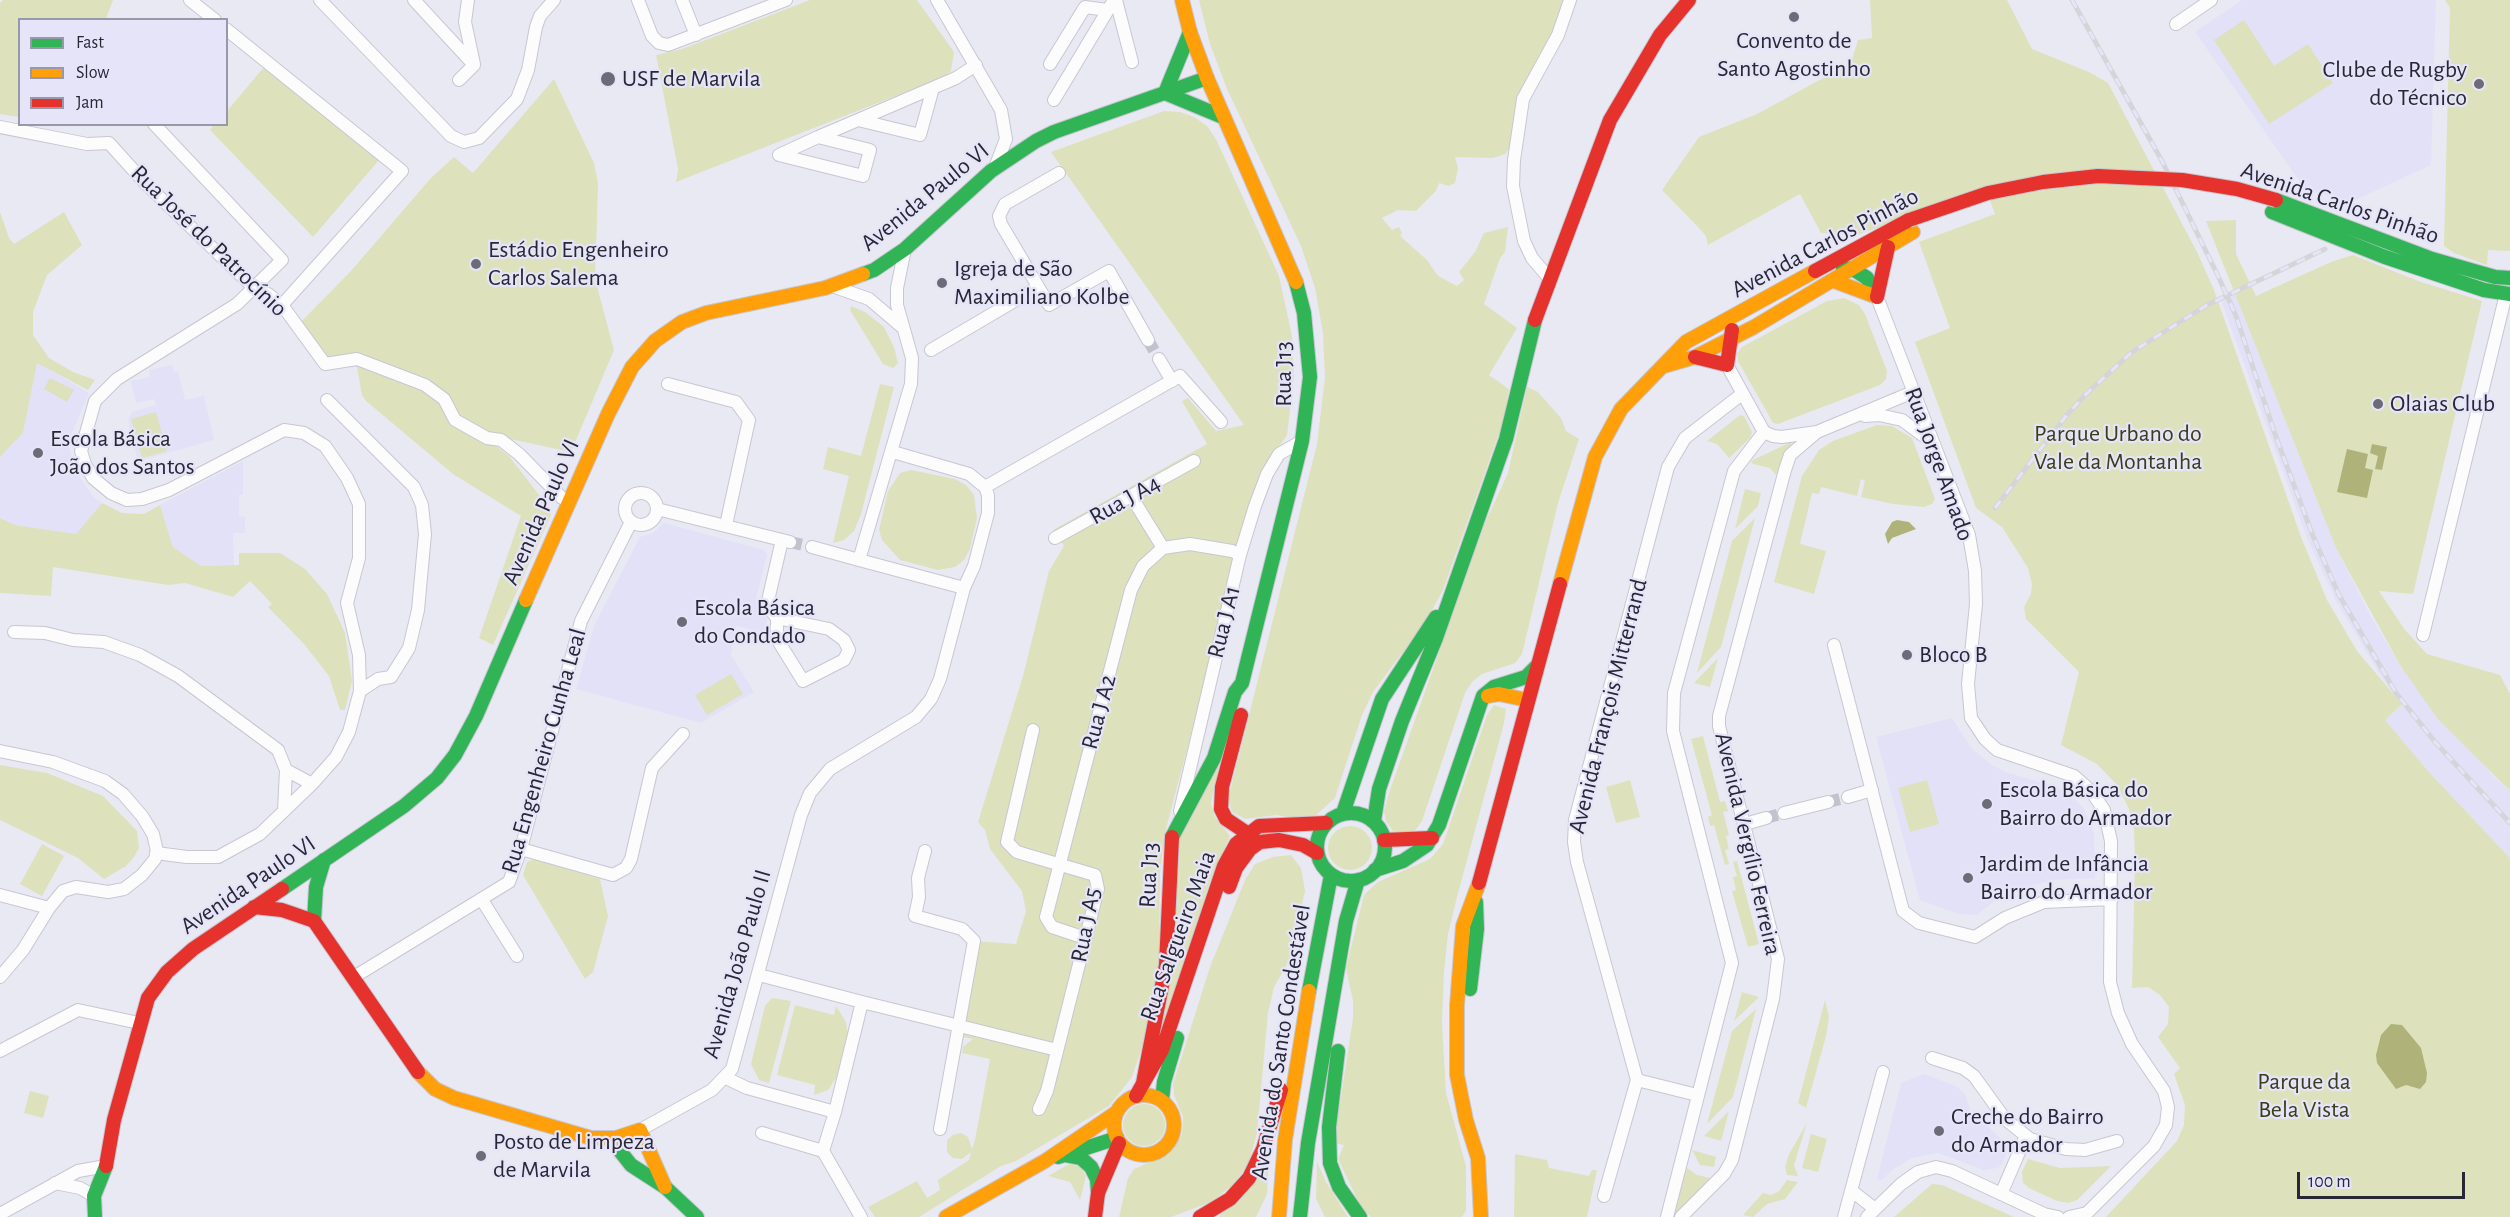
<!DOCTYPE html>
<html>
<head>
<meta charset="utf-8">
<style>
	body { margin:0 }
	#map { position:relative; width:2510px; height:1217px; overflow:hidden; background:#e9e9f4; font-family:"Alegreya Sans",sans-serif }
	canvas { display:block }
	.legend { position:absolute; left:18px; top:18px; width:210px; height:108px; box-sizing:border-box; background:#e5e4f9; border:2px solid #9998aa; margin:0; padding:8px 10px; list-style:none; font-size:18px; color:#282734 }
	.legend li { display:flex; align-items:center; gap:12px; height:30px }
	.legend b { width:30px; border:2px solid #9998aa }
	.scale { position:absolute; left:2297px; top:1172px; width:168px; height:27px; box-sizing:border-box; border:3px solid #282734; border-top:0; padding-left:8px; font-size:18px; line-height:21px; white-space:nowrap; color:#282734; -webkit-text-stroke:4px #e5e4f9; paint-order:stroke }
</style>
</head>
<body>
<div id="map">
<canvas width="2510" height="1217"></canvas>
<ul class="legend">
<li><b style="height:8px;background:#30b455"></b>Fast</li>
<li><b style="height:8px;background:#ff9f0a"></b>Slow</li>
<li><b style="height:8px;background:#e5322d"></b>Jam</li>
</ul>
<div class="scale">100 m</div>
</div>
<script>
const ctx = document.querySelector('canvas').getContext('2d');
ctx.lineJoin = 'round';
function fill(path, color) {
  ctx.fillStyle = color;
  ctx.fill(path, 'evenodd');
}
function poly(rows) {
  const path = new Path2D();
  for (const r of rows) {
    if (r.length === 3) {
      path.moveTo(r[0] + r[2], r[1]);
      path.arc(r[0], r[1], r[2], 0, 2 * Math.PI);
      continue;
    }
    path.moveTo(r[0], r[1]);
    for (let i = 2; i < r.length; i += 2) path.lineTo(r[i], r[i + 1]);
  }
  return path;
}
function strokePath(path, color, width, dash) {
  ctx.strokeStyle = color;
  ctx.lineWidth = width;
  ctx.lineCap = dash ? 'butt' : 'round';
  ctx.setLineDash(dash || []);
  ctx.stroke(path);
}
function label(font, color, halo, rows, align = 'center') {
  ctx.font = font + ' "Alegreya Sans",sans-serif';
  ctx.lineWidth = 4.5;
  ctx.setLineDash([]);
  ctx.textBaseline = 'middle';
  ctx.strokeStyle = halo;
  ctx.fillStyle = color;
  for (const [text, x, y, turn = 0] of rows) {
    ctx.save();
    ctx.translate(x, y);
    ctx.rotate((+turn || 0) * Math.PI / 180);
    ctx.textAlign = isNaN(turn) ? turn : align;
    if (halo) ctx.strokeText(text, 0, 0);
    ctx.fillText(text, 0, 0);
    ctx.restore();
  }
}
const built = poly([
	[2242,0,2436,0,2431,165,2351,202,2305,189,2195,32],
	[2235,293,2336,548,2370,615,2400,665,2495,778,2510,791,2510,858,2428,771,2384,720,2402,704,2382,678,2336,601,2307,538,2221,300],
	[37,362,89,393,67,445,70,448,73,467,94,498,102,503,76,534,14,525,0,518,0,457,23,433],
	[172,365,174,372,178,371,185,400,204,396,214,440,138,461,128,420,132,412,156,405,154,399,136,403,131,381,150,377,149,370],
	[243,461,243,495,239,495,239,516,245,517,245,533,233,533,234,565,201,566,173,547,160,505],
	[664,523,764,550,767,555,756,599,758,611,768,618,765,632,736,626,731,655,754,692,701,723,576,689,594,626,640,537,653,533],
	[1952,718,1971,748,1992,765,2005,772,2057,787,2075,799,2084,809,2094,834,2095,878,2053,880,2026,887,1997,899,1977,915,1958,914,1920,900,1876,737],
	[1924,1074,1958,1087,1966,1096,1970,1110,2008,1145,2003,1163,1998,1168,1984,1170,1938,1153,1912,1158,1892,1170,1882,1180,1877,1179,1901,1083]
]);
const green = poly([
	[3,0,113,0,106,19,20,20,19,117,0,114,0,3],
	[810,0,917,0,954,52,951,71,944,77,676,182,678,169,656,55,682,49],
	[1199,0,1564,0,1510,148,1505,154,1493,158,1455,157,1458,168,1455,183,1449,186,1439,183,1436,191,1416,211,1398,210,1382,218,1392,230,1399,227,1402,233,1400,236,1427,260,1438,276,1457,286,1464,280,1459,272,1475,252,1484,233,1508,227,1505,252,1500,258,1484,304,1517,328,1489,375,1509,389,1504,419,1443,590,1426,621,1373,692,1362,715,1335,798,1316,815,1296,818,1276,815,1245,819,1232,812,1228,799,1317,444,1325,377,1323,333,1315,288,1301,246,1227,89,1210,44],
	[1870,0,2007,0,2032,49,2089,72,2108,83,2198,254,2214,290,2301,537,2327,600,2357,651,2402,704,2385,720,2428,771,2510,858,2510,1217,2106,1217,2177,1141,2184,1125,2185,1105,2174,1074,2180,1068,2158,1037,2168,1024,2169,1007,2160,995,2148,987,2132,988,2135,861,2134,829,2129,809,2117,785,2097,764,2061,745,2079,672,2026,619,2024,607,2031,594,2032,584,2028,568,2002,527,1976,508,1915,342,1950,328,1919,242,1995,214,1985,187,1858,235,1821,233,1800,194,1708,245,1706,236,1698,227,1662,190,1699,137,1757,114,1851,63,1858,40,1872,38],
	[2445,0,2510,0,2510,251,2488,250,2487,265,2454,253,2444,246,2450,8],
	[2244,20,2274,66,2308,44,2333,83,2269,124,2214,40],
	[264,67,379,160,313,237,210,130,214,125,226,124,227,111],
	[554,79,594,163,598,184,595,279,614,350,571,452,496,436,456,417,447,396,361,358,328,362,298,325,351,271,430,179,454,157,473,173],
	[1164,111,1180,112,1194,117,1207,126,1216,139,1279,276,1292,336,1294,377,1287,435,1260,474,1229,572,1199,704,1166,829,1160,873,1159,970,1145,1038,1132,1077,1109,1106,1016,1161,1001,1166,919,1217,875,1217,868,1207,917,1181,927,1198,940,1190,938,1180,969,1160,971,1152,962,1159,953,1158,947,1152,947,1140,953,1135,961,1133,968,1137,972,1149,975,1140,990,1059,962,1053,963,1047,973,1039,958,1036,974,941,1016,944,1026,911,1022,891,990,849,985,830,978,822,1023,676,1049,571,1064,546,1053,530,1207,444,1182,401,1188,398,1216,431,1244,425,1051,152],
	[0,212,9,238,14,244,64,212,82,245,47,275,33,312,33,335,49,358,73,372,95,380,88,390,37,363,23,433,0,457],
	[2236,220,2236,254,2256,296,2331,262,2353,255,2418,281,2482,301,2413,594,2379,591,2405,630,2427,654,2500,675,2510,694,2510,791,2437,718,2400,665,2336,548,2206,221],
	[1844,298,1859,305,1865,314,1887,371,1886,379,1880,385,1778,424,1773,423,1738,361,1737,353,1742,347,1827,301],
	[851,306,865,312,884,327,894,347,898,363,893,368,883,364,850,310],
	[356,362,422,388,509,456,550,509,551,515,493,645,479,638,521,516,453,474,366,401,362,395],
	[50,378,74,390,67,402,44,389],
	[880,384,894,387,861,514,854,531,844,540,833,543,849,476,823,469,828,447,861,456],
	[1527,387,1538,392,1561,418,1566,431,1579,439,1558,503,1522,654,1515,663,1482,674,1472,682,1465,693,1422,821,1414,832,1393,831,1386,821,1384,811,1390,790,1485,523,1508,473],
	[156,412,167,451,142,458,131,419],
	[1740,415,1744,416,1752,432,1750,438,1729,458,1717,444,1707,441],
	[1877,425,1892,426,1912,438,1935,499,1932,504,1924,507,1893,504,1861,497,1865,481,1861,479,1857,496,1821,487,1819,494,1812,493,1800,544,1826,551,1814,594,1774,582,1802,476,1819,450,1833,441],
	[1791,442,1792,446,1785,453,1776,475,1770,468,1753,464,1751,461],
	[911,470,955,479,966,485,974,495,977,518,970,549,964,560,955,567,938,570,900,560,882,540,879,530,888,491,900,473],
	[1745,489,1761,493,1758,506,1735,529],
	[102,503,122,513,144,514,160,505,173,547,201,566,239,565,239,553,280,553,305,569,327,594,345,633,352,681,345,710,340,710,329,676,304,644,268,607,272,604,250,581,233,597,185,583,168,585,53,567,51,596,0,593,0,518,15,525,76,534],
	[1755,518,1721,647,1697,673,1732,541],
	[1718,658,1710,687,1694,683],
	[731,674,743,694,707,715,695,695],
	[1494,705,1506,709,1504,723,1457,897,1448,934,1444,972,1442,1023,1446,1093,1466,1166,1466,1211,1462,1217,1371,1217,1361,1207,1338,1159,1344,1145,1334,1143,1353,1018,1353,1001,1346,968,1364,895,1378,882,1430,859,1443,844,1487,715],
	[1703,736,1720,802,1725,801,1728,811,1723,812,1729,835,1726,836,1729,849,1725,850,1729,864,1725,865,1714,825,1710,826,1708,817,1712,815,1691,739],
	[1220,763,1211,803,1215,817,1230,836,1210,881,1163,1032,1175,843],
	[0,765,47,773,103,796,137,831,139,848,134,857,126,866,104,879,78,858,0,820],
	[1630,780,1640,817,1616,823,1606,787],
	[1927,780,1939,824,1910,832,1898,788],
	[1350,848,22],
	[42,844,64,856,42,896,20,884],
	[1291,855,1301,868,1305,891,1290,959,1274,987,1268,1013,1257,1133,1249,1162,1234,1184,1211,1202,1171,1217,1119,1217,1128,1178,1134,1169,1168,1154,1182,1134,1183,1117,1174,1095,1173,1084,1210,967,1245,880,1255,864,1273,857],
	[534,859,600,879,608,916,593,972,585,979,523,875,527,862],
	[1737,861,1759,944,1748,947,1732,891,1736,890,1733,877,1737,876,1733,862],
	[1742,992,1759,997,1734,1021],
	[772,998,791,1001,769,1083,759,1080,751,1064,765,1006],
	[1825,1000,1829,1017,1826,1036,1806,1108,1798,1103],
	[795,1005,834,1015,836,1006,846,1022,848,1036,836,1078,828,1090,814,1095,815,1085,777,1075],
	[1756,1009,1733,1097,1707,1124,1732,1031],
	[30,1091,49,1096,43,1118,24,1113],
	[1144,1125,21],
	[1729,1111,1721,1141,1704,1136],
	[1807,1123,1794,1165,1798,1176,1787,1175,1785,1167,1789,1154],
	[1811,1134,1827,1139,1818,1172,1802,1168],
	[1692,1150,1716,1157,1714,1167,1700,1165],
	[1515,1154,1547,1160,1549,1168,1589,1176,1592,1170,1597,1170,1587,1217,1514,1217],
	[2028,1159,2060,1168,2111,1166,2077,1200,2068,1203,2057,1201,2029,1188,2023,1183,2022,1172],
	[1269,1161,1267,1194,1256,1217,1219,1217],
	[1317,1162,1326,1182,1348,1217,1325,1217,1316,1199],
	[1069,1164,1080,1166,1086,1176,1080,1200,1070,1182,1048,1176],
	[1687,1168,1697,1175,1710,1178,1677,1214,1673,1211],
	[1787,1180,1798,1182,1785,1199,1767,1204,1753,1217,1743,1215,1763,1193,1771,1195,1779,1191],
	[1932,1184,1942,1185,2014,1217,1894,1217]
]);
const water = poly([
	[2372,444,2387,447,2382,470,2375,469,2378,456,2370,453],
	[2347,449,2368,454,2365,468,2373,470,2367,498,2337,492],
	[1897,520,1909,522,1916,529,1892,538,1888,544,1885,534,1892,522],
	[2391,1024,2402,1025,2421,1048,2427,1073,2426,1082,2420,1089,2406,1085,2396,1089,2377,1063,2376,1055,2381,1035]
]);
const streetTunnel = poly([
	[1148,340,1159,359],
	[790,542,812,547],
	[1828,802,1848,797],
	[1766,818,1784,813]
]);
const street = poly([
	[190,0,215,20],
	[320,0,451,136,464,142,479,138,517,99,528,70,536,27,540,16,554,0],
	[414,0,474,65],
	[468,0,465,22,474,64],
	[638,0,652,36,659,43,668,45,786,0],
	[682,0,696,35],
	[937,0,1001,110,1006,139,996,165],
	[1116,0,1132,62],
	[2176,24,2211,0],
	[226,29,402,171,282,305],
	[1050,64,1085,7,1107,10],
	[459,80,474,65],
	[1054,100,1114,0],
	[858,120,920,135,933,88],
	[154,124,282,260,237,304,117,379,95,401,81,451,85,464,93,478,111,493,127,500,142,499,169,490,284,430,304,433,325,446,347,478,359,504,359,558,347,603,359,655,360,691,349,732,336,757,312,784,260,834,218,857,187,857,156,853],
	[0,127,87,144,109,143,145,183,254,288,268,294,282,305,325,364,357,359,425,385,444,399,455,420,487,438,501,440,519,454,562,498,570,502],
	[818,137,870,150,863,176,779,155,818,137,858,120,956,78,976,65],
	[1059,173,1005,204,999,216,1001,224,1049,305,1109,271,1148,340],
	[905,249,897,288,897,305,912,358,911,384,859,560,964,588],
	[1549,278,1532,258,1524,241,1513,186,1514,160,1523,99,1558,35,1570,0],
	[832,286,869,299,902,327],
	[1877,297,1969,535,1975,571,1976,604,1968,684,1971,718,1985,739,1997,750,2074,776,2091,791,2104,810,2111,841,2110,982,2118,1013,2132,1044,2164,1091,2168,1107,2166,1125,2154,1146,2087,1213,2069,1217],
	[931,350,1038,287],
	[1159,359,1172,381],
	[1727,365,1764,432,1773,436,1782,437,1817,432,1913,392],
	[668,384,736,402,749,420,726,525],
	[327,400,414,487,422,505,425,534,418,610,409,648,391,677,378,679,360,691],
	[1865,416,1879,415,1902,420,1933,443],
	[985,487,1180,376,1221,422],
	[641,509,16],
	[1131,496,1163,548],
	[657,509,790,542],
	[1055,538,1194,461],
	[812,547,859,560],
	[777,618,829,629,844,640,849,650,844,660,803,681,777,639,777,618,767,605,782,540],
	[14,632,45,633,73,640,104,642,140,655,178,676,278,750,286,770,284,811],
	[2423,635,2506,294],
	[1834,645,1903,911,1919,923,1975,937,2005,918,2044,902,2112,899],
	[1033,730,1007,842,1017,852,1095,875,1098,889,1047,1091,1039,1109],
	[0,751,53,762,105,781,123,794,142,816,153,834,157,851,155,859,142,875,124,889,108,892,76,887,63,891,49,908,23,950,0,977],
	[286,770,312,784],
	[1848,797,1872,790],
	[1180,811,1240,555,1255,506,1267,474,1279,454,1302,441],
	[1784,813,1828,802],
	[1745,824,1766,818],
	[521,849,613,875,626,868,631,859,652,768,683,734],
	[925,851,918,878,919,897,915,916,962,929,974,941,940,1129],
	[0,895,49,908],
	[482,900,517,956],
	[1085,938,1052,927,1046,917,1131,590,1143,566,1163,548,1190,544,1232,551,1240,555],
	[354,977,509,882,521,849,581,621,631,522],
	[862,1002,1057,1050],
	[0,1051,78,1010,139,1023],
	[1932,1058,1963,1068,1974,1076,2005,1119,2030,1139,2066,1149,2085,1150,2117,1141],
	[726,1078,747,1088,835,1112,862,1002,759,975],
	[1637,1080,1697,1095],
	[640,1130,712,1090,732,1069,801,815,810,793,830,769,916,717,931,699,940,679,964,588,974,566,988,513,988,495,985,487,969,474,893,452],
	[762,1133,823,1151,861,1217],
	[823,1151,835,1112],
	[55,1183,80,1188,94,1196],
	[1852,1191,1875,1209],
	[2001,1194,2026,1136],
	[1604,1196,1637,1080,1577,862,1574,842,1575,820,1668,467,1685,438,1742,394],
	[0,1214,78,1171,106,1166],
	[1667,1217,1732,963,1673,731,1674,693,1734,471,1764,432],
	[1681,1217,1724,1174,1732,1160,1773,999,1778,959,1719,726,1719,716,1785,470,1790,455,1817,432],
	[1844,1217,1883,1072],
	[1867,1217,1901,1184,1918,1172,1936,1167,1952,1171,2044,1214,2058,1217]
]);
const fast = poly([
	[1190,32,1165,93,1223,117],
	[2276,200,2432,259,2495,277,2510,278],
	[2272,212,2385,257,2484,290,2510,294],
	[1843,268,1853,269,1867,278,1877,297],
	[863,274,874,270,905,249,991,171,1036,141,1054,132,1207,78],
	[1343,813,1382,699,1436,617],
	[1351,847,34],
	[1374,821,1379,789,1402,721,1436,638,1506,439,1535,320],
	[1172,837,1214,758,1235,692,1242,683,1302,441,1310,377,1304,313,1296,282],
	[1375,870,1403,861,1427,845,1439,825,1483,696,1494,687,1526,677,1537,666],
	[282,889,404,806,437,778,455,755,476,716,526,600],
	[314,921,316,887,324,860],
	[1470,989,1477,929,1476,902],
	[1309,991,1331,875],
	[1338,1051,1329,1127,1330,1163,1339,1187,1360,1217],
	[1162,1100,1164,1082,1177,1038],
	[616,1138,620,1151,631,1165,665,1187,697,1217],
	[1065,1155,1081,1158,1091,1167,1097,1179,1098,1193],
	[1058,1157,1117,1138],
	[95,1217,94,1196,106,1166],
	[1300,1217,1308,1143,1346,921,1358,880]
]);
const slow = poly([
	[1182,0,1190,32,1207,78,1296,282],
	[1834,281,1877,297],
	[1664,366,1695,357,1754,327,1913,232],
	[1560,584,1595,457,1621,409,1686,342,1815,271],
	[526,600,608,414,632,367,655,341,682,322,706,313,825,288,863,274],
	[1488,696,1499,694,1527,700],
	[1479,883,1463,926,1457,1005,1457,1075,1466,1120,1478,1158,1481,1217],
	[418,1072,435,1089,454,1098,591,1138,616,1138,640,1130,665,1187],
	[1144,1125,30],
	[946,1217,1045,1161,1117,1112],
	[1279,1217,1285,1140,1309,991]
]);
const jam = poly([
	[1815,271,1909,220],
	[1877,297,1888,247],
	[1535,320,1610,120,1660,35,1689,0],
	[1695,357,1727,365,1732,330],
	[1241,715,1222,787,1221,809,1226,819,1247,833],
	[1384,840,1432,838],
	[1479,883,1560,584],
	[1229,887,1236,868,1250,849,1260,842,1279,840,1303,845,1317,853],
	[254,907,282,910,314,921,418,1072],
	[1143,1083,1166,965,1172,837],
	[1136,1096,1162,1050,1224,866,1236,844,1259,826,1326,823],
	[106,1166,114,1120,148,998,167,972,193,949,282,889],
	[1095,1217,1098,1193,1119,1143],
	[1200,1217,1230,1199,1249,1178,1263,1149,1281,1090]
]);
const rail = poly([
	[2072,0,2162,161,2219,278,2236,316,2276,437,2313,536,2339,595,2396,693,2435,742,2510,823],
	[1995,508,2066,416,2086,394,2132,352,2207,305,2325,249]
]);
const jamBridge = poly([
	[1909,220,1988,193,2043,182,2098,176,2182,180,2237,189,2276,200]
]);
const markers = [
	[1794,17,6,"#6c6b77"],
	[608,79,8,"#6c6b77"],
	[2479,84,6,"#6c6b77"],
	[476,264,6,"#6c6b77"],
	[942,283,6,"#6c6b77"],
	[2378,404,6,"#6c6b77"],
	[38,453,6,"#6c6b77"],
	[682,622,6,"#6c6b77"],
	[1907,655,6,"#6c6b77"],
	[1987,804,6,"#6c6b77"],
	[1968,878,6,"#6c6b77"],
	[1939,1131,6,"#6c6b77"],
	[481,1156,6,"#6c6b77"]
];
const poiNames = [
	["Convento de",1794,41,"center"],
	["Santo Agostinho",1794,69,"center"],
	["Clube de Rugby",2467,70,"right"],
	["do Técnico",2467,98,"right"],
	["USF de Marvila",622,79],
	["Estádio Engenheiro",488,250],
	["Carlos Salema",488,278],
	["Igreja de São",954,269],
	["Maximiliano Kolbe",954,297],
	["Olaias Club",2390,404],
	["Escola Básica",50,439],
	["João dos Santos",50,467],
	["Escola Básica",694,608],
	["do Condado",694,636],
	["Bloco B",1919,655],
	["Escola Básica do",1999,790],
	["Bairro do Armador",1999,818],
	["Jardim de Infância",1980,864],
	["Bairro do Armador",1980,892],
	["Creche do Bairro",1951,1117],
	["do Armador",1951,1145],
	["Posto de Limpeza",493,1142],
	["de Marvila",493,1170]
];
const streetNames = [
	["Avenida Paulo VI",925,197,-39],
	["Avenida Carlos Pinhão",2340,203,19],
	["Rua José do Patrocínio",209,241,44],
	["Avenida Carlos Pinhão",1825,243,-28],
	["Rua J13",1284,374,-90],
	["Rua Jorge Amado",1939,464,70],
	["Rua J A4",1125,500,-29],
	["Avenida Paulo VI",541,512,-66],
	["Rua J A1",1224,622,-76],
	["Avenida François Mitterrand",1608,706,-76],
	["Rua J A2",1099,712,-75],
	["Rua Engenheiro Cunha Leal",544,751,-74],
	["Avenida Vergílio Ferreira",1748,844,77],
	["Rua J13",1149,875,-87],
	["Avenida Paulo VI",248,885,-34],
	["Rua J A5",1086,925,-79],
	["Rua Salgueiro Maia",1178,936,-70],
	["Avenida João Paulo II",737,964,-74],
	["Avenida do Santo Condestável",1281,1042,-81]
];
const parkNames = [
	["Parque Urbano do",2118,434],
	["Vale da Montanha",2118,462],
	["Parque da",2304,1082],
	["Bela Vista",2304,1110]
];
fill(built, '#e2e1f8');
fill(green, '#dde2bc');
fill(water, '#afb37a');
strokePath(streetTunnel, '#c2c2ce', 12, [12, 6]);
strokePath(street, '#c7c6d2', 14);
strokePath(fast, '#c7c6d2', 16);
strokePath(slow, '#c7c6d2', 16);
strokePath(jam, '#c7c6d2', 16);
strokePath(street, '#fcfcfd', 12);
strokePath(fast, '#30b455', 14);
strokePath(slow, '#ff9f0a', 14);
strokePath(jam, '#e5322d', 14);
strokePath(rail, '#d5d5d9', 5);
strokePath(rail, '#e5e4f9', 3, [9]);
strokePath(jamBridge, '#c8c8ce', 16, []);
strokePath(jamBridge, '#e5322d', 14);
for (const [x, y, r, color] of markers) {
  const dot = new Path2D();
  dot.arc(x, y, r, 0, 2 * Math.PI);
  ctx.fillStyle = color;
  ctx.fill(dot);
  strokePath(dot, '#e5e4f9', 2);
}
label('24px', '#282734', '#e5e4f9', poiNames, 'left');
label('24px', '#282734', '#e5e4f9', streetNames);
label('24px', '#3a3d17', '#e5e4f9', parkNames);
</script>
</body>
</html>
